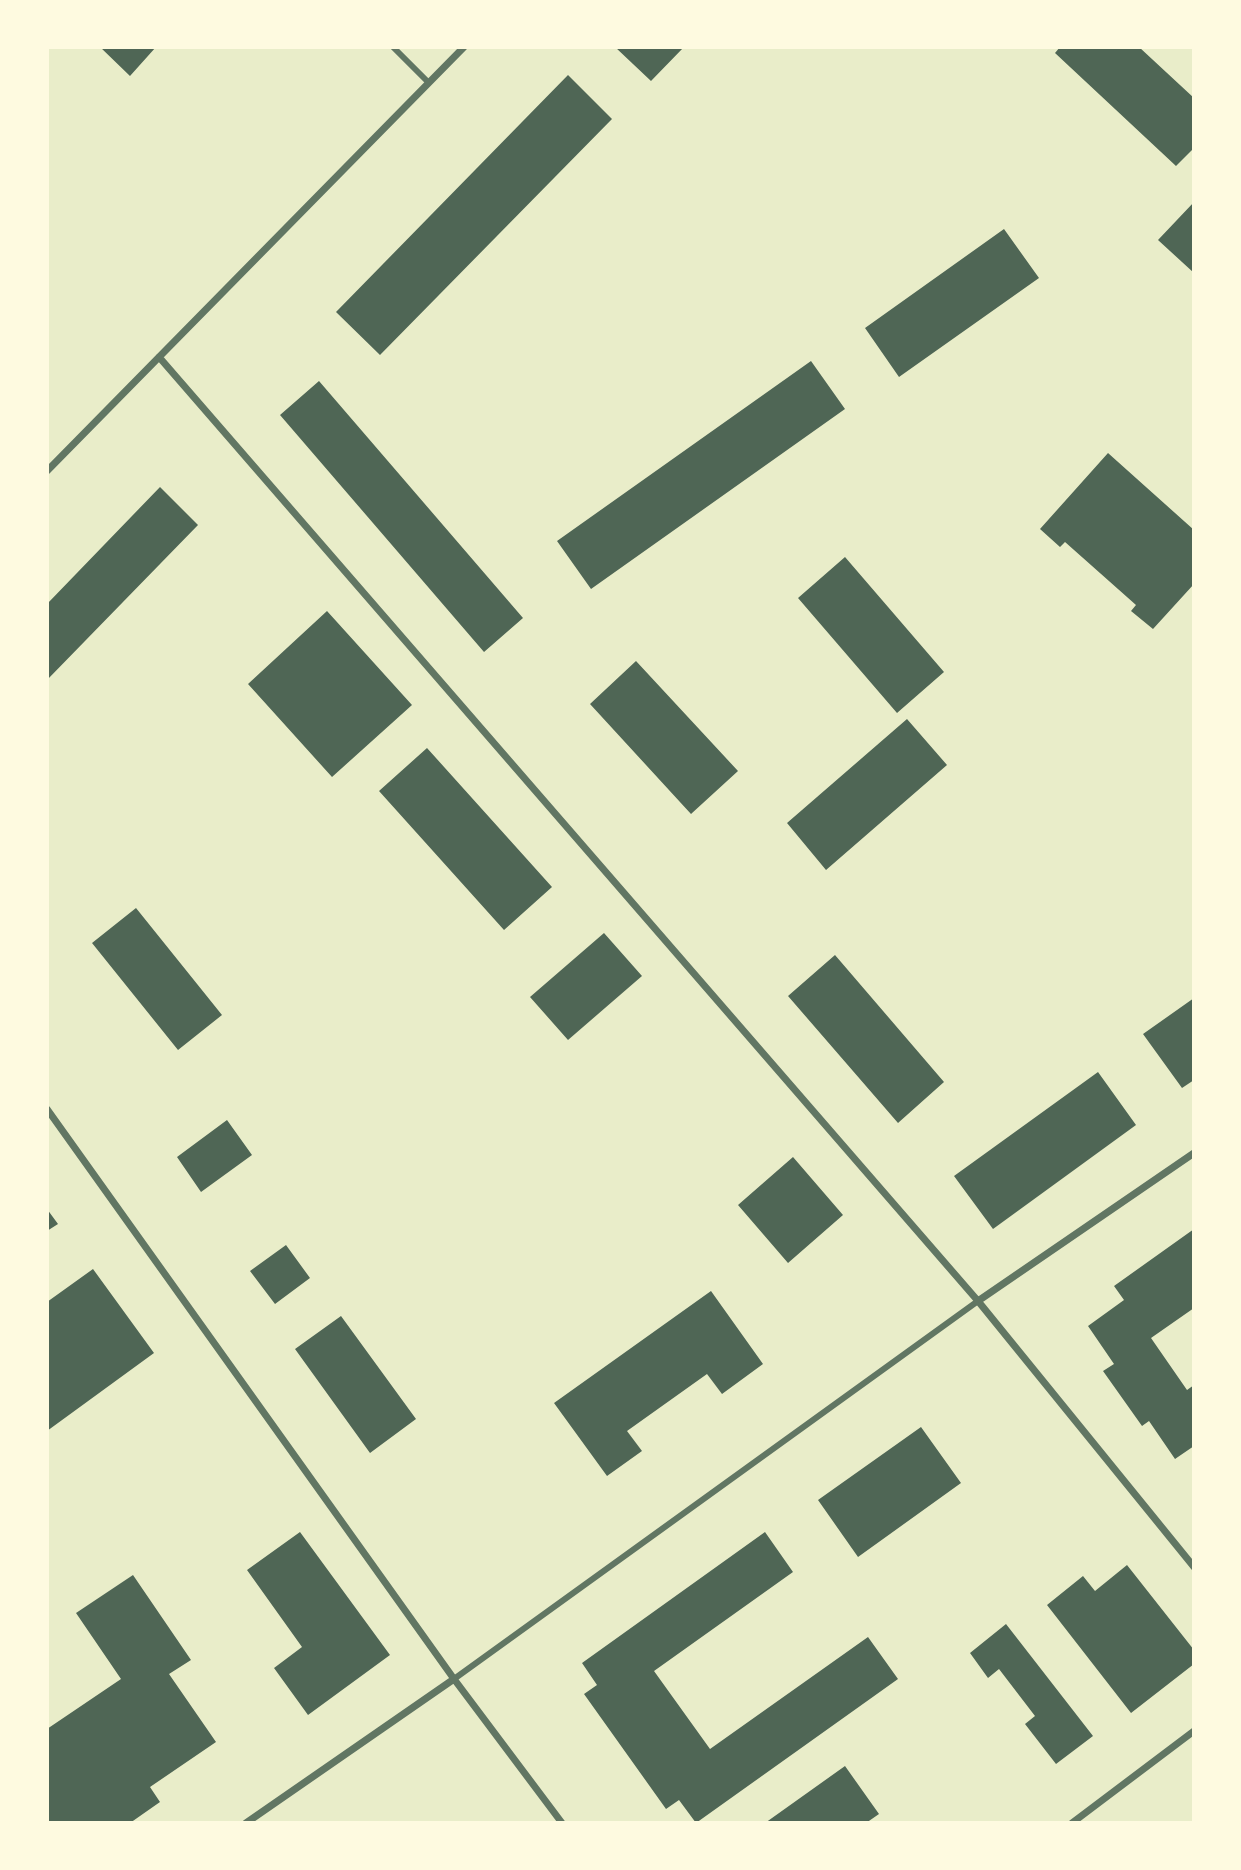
<!DOCTYPE html>
<html>
<head>
<meta charset="utf-8">
<style>
	body { margin:0 }
	#map { position:relative; width:1241px; height:1870px; overflow:hidden; background:#e9edc9; font-family:Overpass,sans-serif }
	canvas { display:block }
	.frame { position:absolute; inset:0; border:49px solid #fefae0; pointer-events:none }
</style>
</head>
<body>
<div id="map">
<canvas width="1241" height="1870"></canvas>
<div class="frame"></div>
</div>
<script>
const ctx = document.querySelector('canvas').getContext('2d');
ctx.lineJoin = 'round';
function fill(path, color) {
  ctx.fillStyle = color;
  ctx.fill(path, 'evenodd');
}
function poly(rows) {
  const path = new Path2D();
  for (const r of rows) {
    path.moveTo(r[0], r[1]);
    for (let i = 2; i < r.length; i += 2) path.lineTo(r[i], r[i + 1]);
  }
  return path;
}
function strokePath(path, color, width, dash) {
  ctx.strokeStyle = color;
  ctx.lineWidth = width;
  ctx.lineCap = dash ? 'butt' : 'round';
  ctx.setLineDash(dash || []);
  ctx.stroke(path);
}
const building = poly([
	[100,47,156,47,130,76],
	[615,47,684,47,651,81],
	[1060,47,1139,47,1194,98,1194,148,1176,166,1055,53],
	[568,75,612,119,380,355,336,312],
	[1194,202,1194,273,1158,240],
	[1004,229,1039,278,899,377,865,328],
	[811,361,845,409,591,589,557,541],
	[319,381,523,618,484,652,280,415],
	[1108,453,1194,530,1194,584,1153,629,1131,611,1136,605,1065,542,1060,547,1040,529],
	[160,487,198,525,47,680,47,604],
	[845,557,944,672,897,713,798,598],
	[327,611,412,705,332,777,248,684],
	[636,661,738,771,691,814,590,704],
	[907,719,947,765,826,870,787,823],
	[427,748,552,887,504,930,379,791],
	[136,908,222,1015,178,1050,92,943],
	[604,933,642,976,568,1040,530,997],
	[835,955,944,1082,898,1123,788,996],
	[1194,998,1194,1080,1182,1088,1143,1034],
	[1098,1072,1136,1125,993,1229,954,1176],
	[227,1120,252,1155,201,1192,177,1157],
	[793,1157,843,1215,788,1263,738,1205],
	[47,1209,58,1224,47,1231],
	[1194,1229,1194,1308,1151,1338,1187,1390,1194,1385,1194,1446,1175,1459,1149,1421,1142,1426,1103,1371,1114,1364,1088,1326,1124,1300,1114,1286],
	[286,1245,310,1278,275,1304,250,1271],
	[93,1269,154,1353,47,1431,47,1302],
	[711,1291,763,1364,722,1394,707,1374,627,1431,642,1451,607,1476,554,1403],
	[341,1316,416,1419,370,1453,295,1349],
	[921,1427,961,1483,858,1557,818,1500],
	[300,1532,390,1655,308,1715,274,1668,302,1647,247,1570],
	[765,1532,793,1572,654,1671,710,1749,868,1637,898,1679,696,1823,679,1800,666,1809,584,1694,597,1685,582,1663],
	[1127,1565,1194,1650,1194,1664,1131,1713,1047,1605,1083,1576,1095,1591],
	[133,1575,191,1660,169,1674,216,1742,150,1787,160,1802,130,1823,47,1823,47,1729,121,1679,76,1613],
	[1006,1624,1093,1736,1056,1764,1025,1724,1035,1716,999,1669,988,1678,970,1653],
	[845,1766,879,1814,866,1823,765,1823]
]);
const pedestrian = poly([
	[393,47,428,82],
	[454,1679,978,1301]
]);
const minor = poly([
	[159,357,978,1301,1194,1567],
	[47,471,464,47],
	[47,1109,454,1679,562,1823],
	[978,1301,1194,1153],
	[246,1823,454,1679],
	[1072,1823,1194,1731]
]);
fill(building, '#4f6655');
strokePath(pedestrian, '#617663', 6);
strokePath(minor, '#617663', 7);
</script>
</body>
</html>
